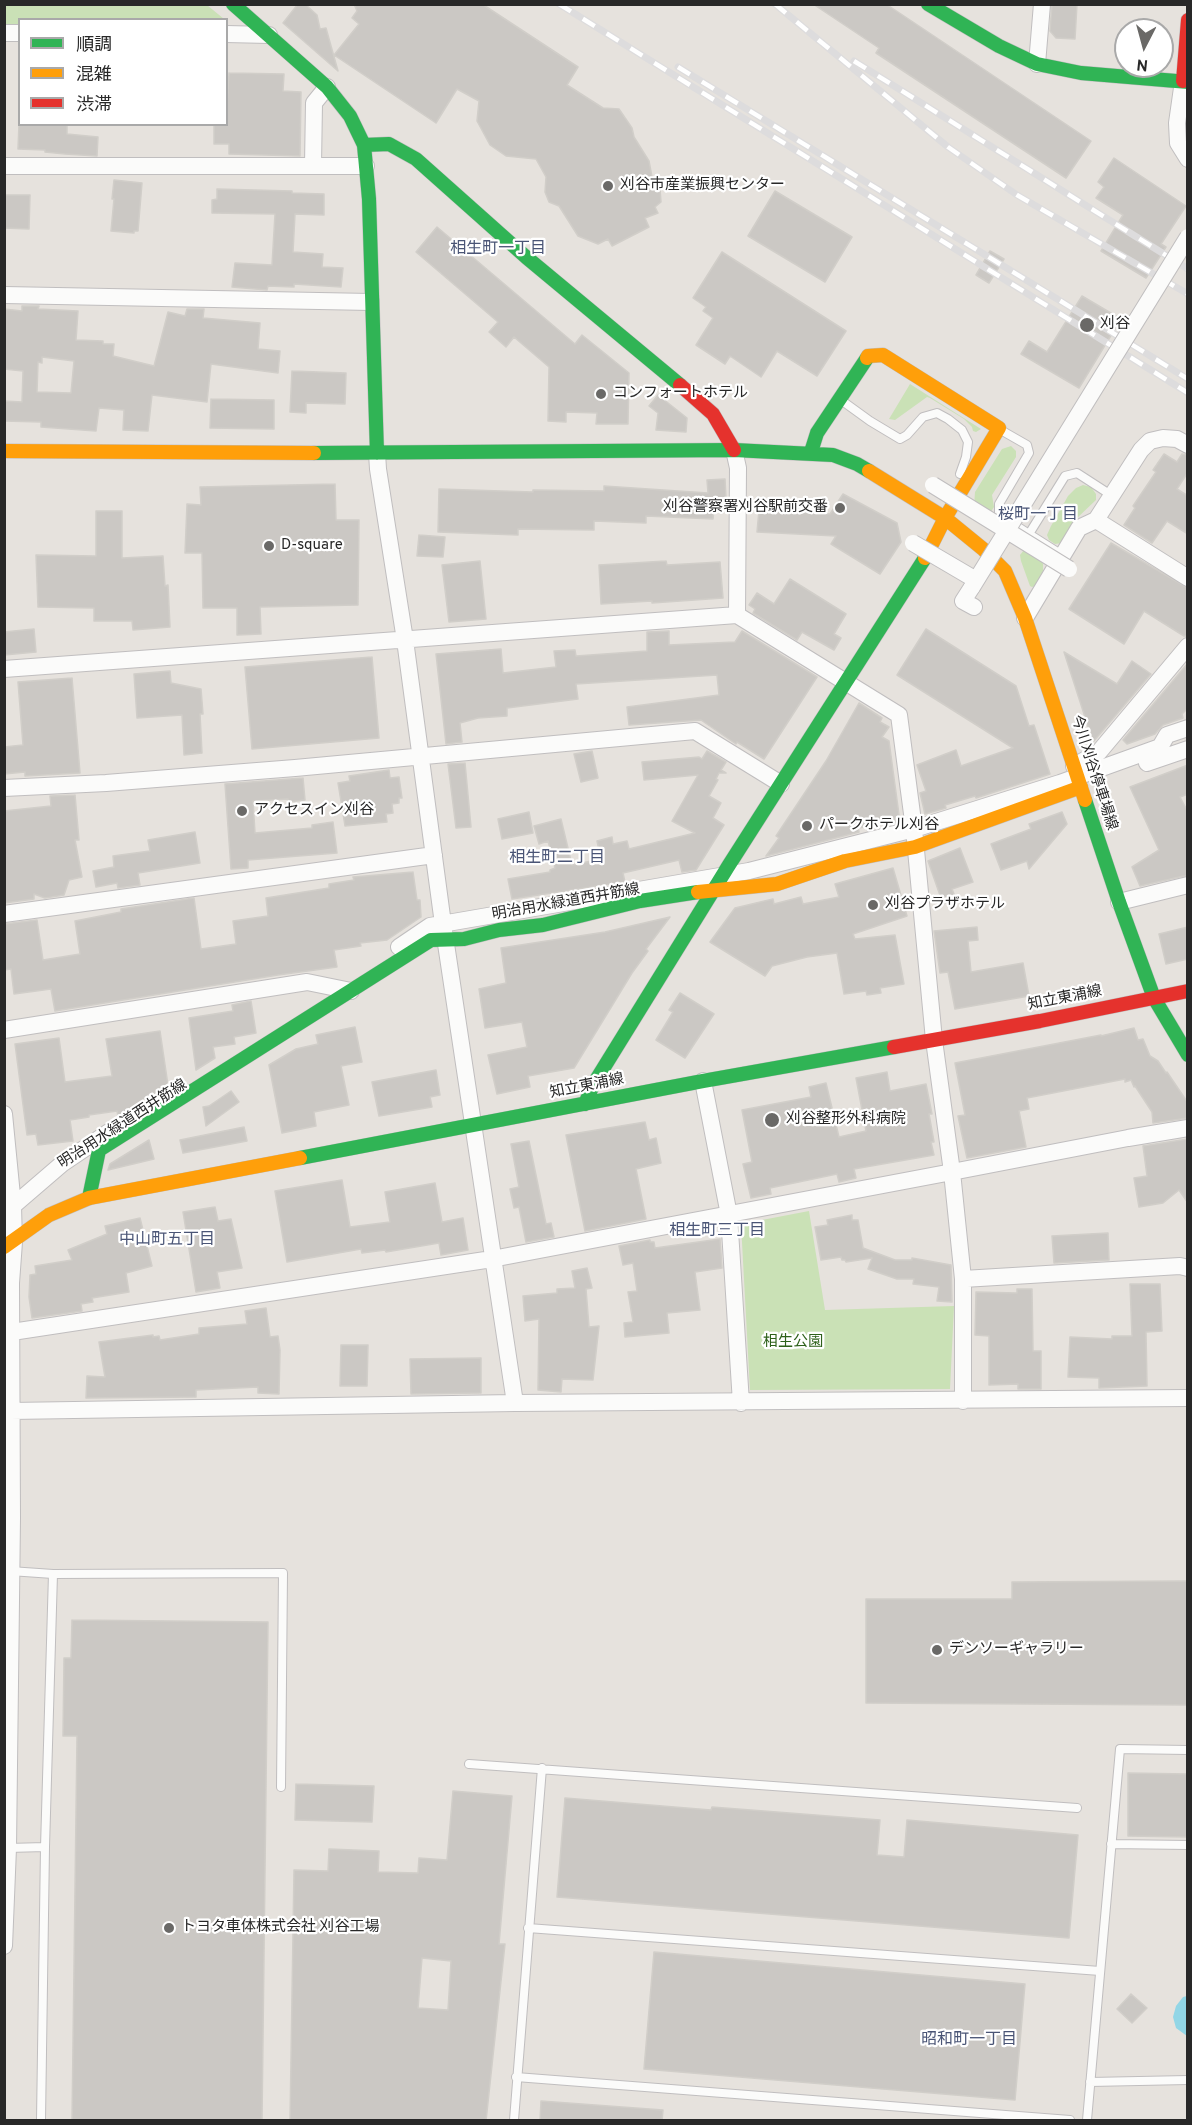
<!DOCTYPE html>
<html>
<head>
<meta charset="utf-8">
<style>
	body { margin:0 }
	#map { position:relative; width:1192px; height:2125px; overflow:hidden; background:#e6e2dd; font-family:Overpass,"Noto Sans JP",sans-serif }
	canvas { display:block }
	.frame { position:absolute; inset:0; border:6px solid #282828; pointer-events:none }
	.legend { position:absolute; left:18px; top:18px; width:210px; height:108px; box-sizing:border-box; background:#fff; border:2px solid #a9a9a9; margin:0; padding:8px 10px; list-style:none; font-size:18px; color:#282828 }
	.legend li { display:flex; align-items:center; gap:12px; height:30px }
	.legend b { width:30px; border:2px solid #a9a9a9 }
	.north { position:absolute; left:1114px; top:18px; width:60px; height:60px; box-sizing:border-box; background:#fff; border:2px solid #a9a9a9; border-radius:50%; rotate:186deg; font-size:16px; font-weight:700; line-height:24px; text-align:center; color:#282828 }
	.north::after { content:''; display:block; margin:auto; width:21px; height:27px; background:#6a6967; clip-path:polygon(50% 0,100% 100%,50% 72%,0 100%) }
</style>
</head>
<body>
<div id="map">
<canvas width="1192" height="2125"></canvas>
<div class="frame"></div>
<ul class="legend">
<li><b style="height:8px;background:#30b455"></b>順調</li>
<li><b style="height:8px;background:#ff9f0a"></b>混雑</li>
<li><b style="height:8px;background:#e5322d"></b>渋滞</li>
</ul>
<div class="north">N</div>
</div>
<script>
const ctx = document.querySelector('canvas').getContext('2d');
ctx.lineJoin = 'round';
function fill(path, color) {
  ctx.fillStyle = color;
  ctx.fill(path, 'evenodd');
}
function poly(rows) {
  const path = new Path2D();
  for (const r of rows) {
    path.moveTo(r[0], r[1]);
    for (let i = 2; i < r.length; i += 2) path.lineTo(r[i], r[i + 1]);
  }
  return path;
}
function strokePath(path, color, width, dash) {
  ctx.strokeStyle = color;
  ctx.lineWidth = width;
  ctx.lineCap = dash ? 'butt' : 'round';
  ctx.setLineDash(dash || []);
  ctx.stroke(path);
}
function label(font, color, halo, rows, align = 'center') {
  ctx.font = font + ' Overpass,"Noto Sans JP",sans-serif';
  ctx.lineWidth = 4.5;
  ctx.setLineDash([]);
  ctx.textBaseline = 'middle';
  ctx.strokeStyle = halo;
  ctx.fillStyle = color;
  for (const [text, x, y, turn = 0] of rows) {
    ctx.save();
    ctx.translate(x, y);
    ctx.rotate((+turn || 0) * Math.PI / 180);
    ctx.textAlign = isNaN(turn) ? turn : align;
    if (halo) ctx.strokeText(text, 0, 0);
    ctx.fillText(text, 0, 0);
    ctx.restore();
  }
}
const green = poly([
	[4,5,207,5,224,19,20,20,19,25,5,25],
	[910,384,981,429,976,432,973,431,972,427,964,419,930,398,927,397,895,420,889,419],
	[1011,446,1016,451,1016,457,992,495,994,507,990,513,974,507,975,492,1002,449],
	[1083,485,1091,487,1096,494,1096,500,1076,519,1062,543,1055,544,1049,540,1047,535,1051,526,1068,496,1076,488],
	[1024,550,1041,558,1043,564,1043,571,1035,586,1032,587,1030,586,1021,561,1020,555],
	[809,1211,825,1310,954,1306,950,1389,750,1390,741,1224]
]);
const water = poly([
	[1187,1996,1188,1996,1187,2036,1176,2028,1173,2017,1176,2006,1183,1997]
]);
const building = poly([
	[298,4,305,4,317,15,320,29,326,28,338,71,283,23,298,4],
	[354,4,482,4,578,67,567,85,603,108,619,109,632,128,634,137,649,161,652,177,660,189,661,202,655,207,658,213,645,218,649,227,612,246,608,239,598,244,578,236,559,206,549,202,545,192,546,177,536,159,506,156,490,145,477,121,479,101,457,89,436,123,334,55,359,24,352,18,357,11,354,4],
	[813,4,886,4,1091,141,1066,178,876,53,879,48,813,4],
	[1052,4,1077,4,1075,39,1056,38,1050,31,1052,4],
	[229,73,284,74,283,91,301,92,300,156,229,154,229,144,214,144,214,124,226,124,229,73],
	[19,124,67,124,67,134,98,137,97,156,65,154,45,152,45,150,18,149,19,124],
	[1114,158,1186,206,1161,244,1166,247,1146,278,1101,251,1123,215,1096,198,1104,187,1098,182,1114,158],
	[114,180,142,183,138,231,134,231,134,233,111,231,114,199,112,199,114,180],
	[217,189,292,191,292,193,324,194,324,215,295,214,293,252,323,254,322,267,343,268,341,287,294,284,294,287,268,286,267,290,232,287,235,263,272,265,275,214,212,213,212,200,217,199,217,189],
	[775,191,852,237,825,282,748,236,775,191],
	[4,195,30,195,29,229,4,228,4,195],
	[437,227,575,344,582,335,629,373,628,424,596,424,597,413,566,412,566,422,548,421,549,367,514,337,506,347,489,332,498,322,416,252,437,227],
	[990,251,1004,259,989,283,976,275,990,251],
	[722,252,846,331,817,376,777,351,761,377,730,356,725,364,696,345,713,318,703,311,706,307,693,298,722,252],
	[1082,296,1121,319,1079,388,1021,354,1029,341,1047,352,1082,296],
	[22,306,39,306,38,309,78,311,76,340,103,341,103,344,114,344,113,356,154,366,168,312,185,316,187,309,204,309,203,318,260,323,258,349,280,351,278,373,211,364,207,402,152,395,148,431,123,430,124,410,99,408,96,431,41,427,41,422,4,421,4,401,22,402,23,371,4,369,4,309,22,311,22,306],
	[42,357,74,361,71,393,37,392,38,362,42,363,42,357],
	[292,371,346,373,345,404,306,403,306,413,290,412,292,371],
	[658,395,687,418,686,432,656,430,658,413,649,406,658,395],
	[211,399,274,400,274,429,210,428,211,399],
	[1164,454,1177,462,1182,454,1188,455,1188,472,1177,489,1188,496,1188,534,1167,521,1152,543,1124,525,1135,508,1133,506,1156,472,1153,470,1164,454],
	[725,479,726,498,715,499,713,519,646,516,646,523,594,521,594,530,518,529,518,535,438,532,439,489,533,492,533,490,604,491,604,486,708,493,707,480,725,479],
	[335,484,336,520,359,520,358,605,260,607,261,634,237,635,237,608,203,608,202,553,185,553,187,504,201,505,200,487,335,484],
	[843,494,897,523,901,542,880,574,831,544,836,536,757,532,759,510,830,514,843,494],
	[96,511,122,511,122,558,163,556,165,586,168,585,170,627,133,630,132,621,94,621,94,608,38,607,36,555,96,556,96,511],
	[419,535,445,537,443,557,417,556,419,535],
	[1111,543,1188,588,1188,636,1184,636,1144,611,1124,644,1069,609,1111,543],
	[480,561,486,619,449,622,442,565,480,561],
	[666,561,667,565,720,562,723,598,652,603,652,601,601,604,599,565,666,561],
	[790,579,846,614,834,634,841,638,834,650,802,632,797,640,753,613,755,609,749,605,757,593,774,604,790,579],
	[34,629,36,652,4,655,4,632,34,629],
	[926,629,1016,686,1029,726,1034,725,1050,774,976,798,975,796,945,805,946,808,925,814,920,793,926,791,917,765,956,750,961,766,1013,748,897,675,926,629],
	[669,631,669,645,735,642,742,631,817,677,764,759,737,742,736,744,701,720,629,725,627,707,719,695,717,675,576,684,578,699,507,708,507,716,478,718,460,723,462,742,446,744,436,654,501,649,503,673,556,667,554,651,575,650,576,656,647,651,647,632,669,631],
	[1064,652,1117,684,1132,661,1151,674,1093,742,1064,652],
	[372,657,379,738,252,749,245,667,372,657],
	[1188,663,1188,708,1182,714,1183,718,1163,725,1155,734,1127,744,1123,740,1188,663],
	[170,671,171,683,201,689,203,714,200,714,202,753,184,755,182,715,137,718,134,674,170,671],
	[72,678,80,773,25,776,25,772,4,774,4,747,23,745,18,682,72,678],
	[859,703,882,718,880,722,889,727,882,737,889,741,900,822,858,828,859,832,766,856,779,838,776,836,826,761,859,703],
	[592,751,598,778,581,782,574,754,592,751],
	[707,751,726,762,721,770,726,773,719,773,716,779,718,780,709,796,721,803,713,818,724,825,696,870,682,872,679,860,623,873,625,882,512,899,508,879,550,872,550,870,555,868,548,841,539,844,534,826,561,819,572,865,601,859,597,841,612,837,613,844,627,841,629,849,695,833,672,821,698,775,644,780,642,762,699,757,702,759,707,751],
	[465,763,471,827,456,828,448,764,465,763],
	[1188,765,1188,794,1180,797,1188,812,1188,875,1140,886,1132,867,1159,850,1130,787,1188,765],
	[389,770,390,778,399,777,402,798,399,798,399,803,392,804,393,813,386,814,387,822,345,826,338,783,350,781,349,776,389,770],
	[303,778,305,800,288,802,288,799,253,801,255,833,312,828,312,825,333,822,337,853,248,860,248,868,231,869,225,784,303,778],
	[75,795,79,840,75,840,82,877,69,880,64,895,45,898,34,894,34,899,4,903,4,811,51,806,50,796,75,795],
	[529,812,533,833,502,839,498,819,529,812],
	[1062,812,1067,824,1029,869,1027,861,1001,870,991,844,1031,829,1029,824,1062,812],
	[195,832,200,863,138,873,140,885,118,888,117,883,96,887,93,871,114,867,113,856,150,851,148,840,195,832],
	[960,848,973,882,952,889,956,899,943,904,928,861,960,848],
	[893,868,907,916,853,934,855,939,895,935,904,984,880,988,881,993,867,995,866,991,844,994,837,953,807,957,772,966,765,976,710,942,735,908,773,899,774,904,801,897,803,904,839,897,835,884,893,868],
	[413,872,417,900,420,900,421,917,387,940,360,943,361,946,334,950,337,967,278,975,55,1011,51,989,14,994,11,969,4,970,4,924,37,920,43,960,80,954,75,921,121,912,121,909,194,898,201,949,236,944,233,921,268,916,266,898,329,888,329,884,354,880,353,877,413,872],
	[670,917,646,949,648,951,632,973,574,1068,528,1076,530,1087,497,1094,488,1055,527,1047,522,1022,485,1028,479,989,506,983,501,948,605,932,670,917],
	[977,927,978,940,968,941,971,972,1023,963,1029,996,955,1009,948,972,940,973,934,931,977,927],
	[1188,927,1188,959,1166,964,1159,934,1188,927],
	[680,993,714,1014,685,1058,656,1040,673,1012,669,1010,680,993],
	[251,1001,256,1033,234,1037,235,1044,213,1047,215,1058,196,1070,189,1018,233,1011,232,1005,251,1001],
	[355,1027,362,1062,341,1066,349,1105,314,1112,316,1126,282,1133,269,1065,296,1049,318,1044,316,1035,355,1027],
	[1134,1028,1138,1040,1143,1039,1150,1056,1158,1061,1166,1073,1167,1072,1188,1103,1188,1118,1153,1123,1152,1112,1135,1086,1134,1087,1131,1080,1125,1082,1125,1079,1027,1098,1029,1109,1019,1111,1026,1147,967,1158,958,1116,965,1115,955,1063,1101,1035,1101,1036,1134,1028],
	[160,1031,168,1085,118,1116,117,1111,89,1115,89,1117,70,1120,73,1141,38,1145,36,1134,27,1135,15,1044,59,1038,65,1082,112,1076,106,1039,160,1031],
	[436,1070,440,1095,430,1097,432,1107,379,1116,372,1082,436,1070],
	[887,1072,890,1091,926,1084,932,1114,929,1114,934,1142,931,1142,934,1155,854,1169,856,1178,839,1182,837,1174,770,1188,771,1194,751,1198,743,1164,752,1162,742,1110,811,1097,809,1087,826,1083,839,1137,866,1131,856,1078,887,1072],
	[231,1091,239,1102,206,1126,203,1107,209,1106,231,1091],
	[645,1122,649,1140,656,1138,661,1163,636,1169,646,1219,585,1231,566,1135,645,1122],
	[244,1127,247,1141,183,1153,180,1140,244,1127],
	[1188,1139,1188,1203,1179,1190,1163,1203,1139,1207,1134,1178,1147,1176,1143,1146,1188,1139],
	[149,1140,154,1159,108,1170,110,1164,149,1140],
	[529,1141,546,1224,551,1223,554,1237,526,1242,519,1207,514,1208,510,1189,519,1187,511,1144,529,1141],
	[342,1180,350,1227,390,1222,385,1192,435,1183,442,1222,463,1218,468,1250,441,1255,439,1243,386,1252,385,1250,362,1253,361,1249,287,1262,275,1191,342,1180],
	[215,1207,218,1221,231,1219,242,1268,217,1272,220,1288,196,1292,183,1212,215,1207],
	[852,1215,852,1220,858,1220,863,1248,895,1260,912,1260,912,1258,951,1265,952,1302,937,1301,939,1287,913,1284,914,1279,897,1279,868,1269,872,1258,846,1262,845,1260,842,1260,841,1257,821,1260,815,1227,828,1225,827,1220,852,1215],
	[140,1218,152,1266,126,1273,129,1292,92,1298,93,1302,81,1304,82,1311,32,1318,29,1297,30,1275,36,1274,35,1266,72,1260,68,1250,107,1234,105,1226,140,1218],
	[1108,1233,1109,1260,1054,1263,1052,1236,1108,1233],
	[720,1239,722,1268,695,1272,700,1310,667,1313,669,1333,625,1337,624,1323,633,1322,628,1292,637,1291,633,1263,623,1265,619,1246,650,1240,650,1242,654,1242,655,1248,720,1239],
	[587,1268,592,1288,586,1289,589,1327,599,1326,593,1380,562,1379,561,1392,538,1390,539,1319,525,1321,523,1296,557,1293,557,1289,575,1288,572,1271,587,1268],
	[1130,1284,1160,1284,1162,1331,1146,1332,1147,1386,1099,1388,1099,1378,1068,1377,1070,1337,1112,1339,1112,1336,1132,1336,1130,1284],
	[1017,1289,1032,1289,1033,1351,1041,1351,1041,1389,1018,1389,1018,1384,989,1385,989,1336,975,1335,976,1292,1017,1293,1017,1289],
	[266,1308,270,1337,278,1336,280,1350,279,1394,258,1393,258,1387,196,1390,196,1397,86,1398,87,1376,105,1377,99,1342,153,1335,153,1337,159,1336,160,1340,199,1334,199,1328,247,1324,245,1311,266,1308],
	[341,1345,368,1345,367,1386,340,1386,341,1345],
	[481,1358,481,1393,411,1394,410,1359,481,1358],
	[1188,1581,1188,1705,866,1703,866,1599,1012,1599,1012,1582,1188,1581],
	[72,1620,268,1622,262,2121,72,2121,77,1736,63,1736,64,1658,71,1658,72,1620],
	[1128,1773,1188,1774,1188,1837,1128,1836,1128,1773],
	[296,1784,374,1786,372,1822,295,1820,296,1784],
	[453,1791,512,1796,499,1944,505,1944,486,2121,290,2121,294,1870,328,1871,329,1849,379,1851,378,1872,418,1873,419,1858,447,1860,453,1791],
	[422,1958,451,1961,448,2010,418,2008,422,1958],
	[565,1798,711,1810,712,1807,880,1820,877,1855,904,1857,907,1820,1078,1835,1069,1938,557,1897,565,1798],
	[654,1952,1025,1984,1015,2100,644,2069,654,1952],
	[1131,1994,1147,2008,1132,2023,1117,2009,1131,1994],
	[541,2101,663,2110,662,2121,540,2121,541,2101]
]);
const lane = poly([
	[841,400,870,421,900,439,907,435,923,417,937,413,948,419,962,430,968,442,966,457,960,474],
	[999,429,1027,445,1029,453,999,504,999,515,1062,555],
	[1029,534,1065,476,1077,473,1111,495],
	[10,1571,53,1574,283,1573,281,1787],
	[469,1764,1077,1808],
	[1111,1844,1188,1845],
	[8,1848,45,1847],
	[528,1928,1100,1971],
	[516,2077,1070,2120],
	[1090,2082,1188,2080],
	[41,2120,45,1847,53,1574],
	[514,2120,542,1768],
	[1087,2120,1120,1749,1188,1750]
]);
const street = poly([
	[4,33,20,33],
	[226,34,269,35],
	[1037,64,1042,4],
	[1183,81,1177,123,1178,143,1188,159],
	[313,165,314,103,327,87],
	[4,166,366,166],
	[4,295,371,302],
	[734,450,738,468,737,615],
	[377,453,378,469,405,640,443,924,515,1403],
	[1096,520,1188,578],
	[972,587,963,601,974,607],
	[1025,618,1079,528,1096,520,1141,450,1150,441,1163,438,1177,439,1188,445],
	[4,669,737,615,899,715,914,829,934,1040,952,1172,1128,1138,1188,1128],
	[1147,763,1188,749],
	[1074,766,1099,752,1188,646],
	[4,788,106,783,295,768,695,731,781,784],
	[1119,902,1188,885],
	[4,914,434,855],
	[399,947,430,926,749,871,914,829,1060,783,1160,747,1167,735,1188,728],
	[4,1030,307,982,351,991],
	[703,1081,729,1215,741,1403],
	[4,1114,13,1206,14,1242,11,1283,12,1518,8,1848,4,1946],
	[4,1211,13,1206,63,1163,109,1132],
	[12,1332,492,1259,952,1172,963,1279,1180,1266,1188,1268],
	[963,1401,963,1279],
	[11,1411,515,1403,1188,1398]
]);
const fast = poly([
	[233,4,327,87,350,116,364,145,369,199,377,453],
	[928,4,999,46,1037,64,1081,73,1188,82],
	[364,145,389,144,416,159,526,257,680,385],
	[811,452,817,433,867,358],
	[314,453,734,450,833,455,857,464,869,471],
	[1085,800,1119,902,1154,998,1188,1055],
	[585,1104,593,1085,729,865,925,558],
	[300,1158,703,1081,894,1047],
	[89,1198,99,1150,431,940,464,939,499,930,543,925,640,901,698,892]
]);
const slow = poly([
	[867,358,868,356,883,355,999,428,945,518,925,558],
	[4,451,314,453],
	[869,471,945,518,983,549,1005,571,1025,618,1085,800],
	[698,892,777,884,845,861,915,847,1081,787],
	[4,1247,49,1215,89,1198,300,1158]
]);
const jam = poly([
	[1183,81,1188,20],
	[680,385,713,414,734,450],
	[894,1047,1040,1021,1188,991]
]);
const rail = poly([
	[559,4,1188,393],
	[775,4,948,147,1017,195,1188,294],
	[854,61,1188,269],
	[678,67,1188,379]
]);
const streetBridge = poly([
	[933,485,1069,569],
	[913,543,976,580],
	[972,587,1188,237]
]);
const markers = [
	[608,186,6,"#6a6967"],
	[1087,325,8,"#6a6967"],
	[601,394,6,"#6a6967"],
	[840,508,6,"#6a6967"],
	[269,546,6,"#6a6967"],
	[242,811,6,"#6a6967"],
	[807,826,6,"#6a6967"],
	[873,905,6,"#6a6967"],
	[772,1120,8,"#6a6967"],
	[937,1650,6,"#6a6967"],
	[169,1928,6,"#6a6967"]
];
const poiNames = [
	["刈谷市産業振興センター",620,186],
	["刈谷",1100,325],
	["コンフォートホテル",613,394],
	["刈谷警察署刈谷駅前交番",828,508,"right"],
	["D-square",281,546],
	["アクセスイン刈谷",254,811],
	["パークホテル刈谷",819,826],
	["刈谷プラザホテル",885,905],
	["刈谷整形外科病院",786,1120],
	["デンソーギャラリー",949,1650],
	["トヨタ車体株式会社 刈谷工場",181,1928]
];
const streetNames = [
	["今川刈谷停車場線",1093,773,72],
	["明治用水緑道西井筋線",566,903,-10],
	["知立東浦線",1065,999,-11],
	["知立東浦線",587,1087,-11],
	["明治用水緑道西井筋線",123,1125,-33]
];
const parkNames = [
	["相生公園",793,1343]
];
const neighbourhoodNames = [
	["相生町一丁目",498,250],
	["桜町一丁目",1038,516],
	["相生町二丁目",557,859],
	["相生町三丁目",717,1232],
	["中山町五丁目",167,1241],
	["昭和町一丁目",969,2041]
];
fill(green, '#cae1b6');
fill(water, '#92d6e6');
fill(building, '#cbc8c4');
strokePath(building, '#d1cec9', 1.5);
strokePath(lane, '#c0bebf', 10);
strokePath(street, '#c0bebf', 18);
strokePath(fast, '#c0bebf', 15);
strokePath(slow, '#c0bebf', 15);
strokePath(jam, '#c0bebf', 15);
strokePath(lane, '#fbfbfa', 8);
strokePath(street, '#fbfbfa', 16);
strokePath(fast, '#30b455', 14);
strokePath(slow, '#ff9f0a', 14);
strokePath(jam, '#e5322d', 14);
strokePath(rail, '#dddcdd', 7);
strokePath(rail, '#fff', 4.5, [14]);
strokePath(streetBridge, '#c0bebf', 18, []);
strokePath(streetBridge, '#fbfbfa', 16);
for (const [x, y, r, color] of markers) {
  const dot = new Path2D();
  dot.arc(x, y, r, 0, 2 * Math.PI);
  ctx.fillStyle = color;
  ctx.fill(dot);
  strokePath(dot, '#fff', 2);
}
label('15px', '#282828', '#fff', poiNames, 'left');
label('15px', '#282828', '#fff', streetNames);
label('15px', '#2e611b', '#fff', parkNames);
label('16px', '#4a5576', '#fff', neighbourhoodNames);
</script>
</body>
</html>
